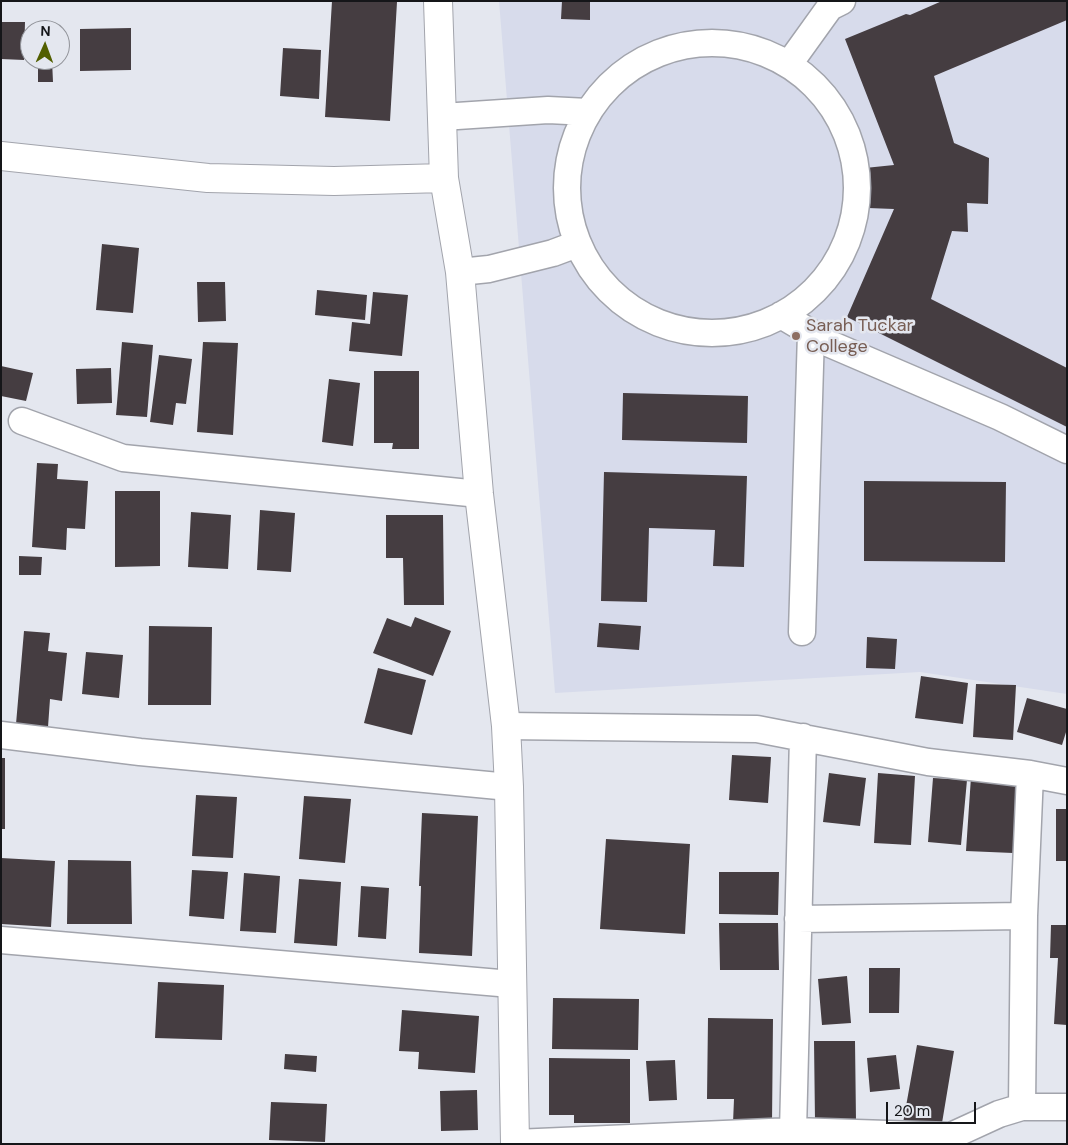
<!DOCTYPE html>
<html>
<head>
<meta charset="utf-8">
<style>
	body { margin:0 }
	#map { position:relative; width:1068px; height:1145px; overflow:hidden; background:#e4e7ef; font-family:"DM Sans",sans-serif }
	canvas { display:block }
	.frame { position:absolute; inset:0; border:2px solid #151619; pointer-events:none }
	.north { position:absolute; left:20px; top:20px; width:50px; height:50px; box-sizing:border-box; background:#e4e7ef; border:1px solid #919399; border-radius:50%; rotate:2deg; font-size:14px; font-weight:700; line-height:20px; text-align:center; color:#151619 }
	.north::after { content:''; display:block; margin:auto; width:18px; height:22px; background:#525f00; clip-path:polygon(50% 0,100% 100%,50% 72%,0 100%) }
	.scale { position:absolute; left:886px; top:1102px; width:90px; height:22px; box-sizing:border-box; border:2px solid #151619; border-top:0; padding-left:6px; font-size:15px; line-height:18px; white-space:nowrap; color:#151619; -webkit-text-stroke:4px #e4e7ef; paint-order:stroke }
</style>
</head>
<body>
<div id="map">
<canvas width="1068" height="1145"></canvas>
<div class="frame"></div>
<div class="north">N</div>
<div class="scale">20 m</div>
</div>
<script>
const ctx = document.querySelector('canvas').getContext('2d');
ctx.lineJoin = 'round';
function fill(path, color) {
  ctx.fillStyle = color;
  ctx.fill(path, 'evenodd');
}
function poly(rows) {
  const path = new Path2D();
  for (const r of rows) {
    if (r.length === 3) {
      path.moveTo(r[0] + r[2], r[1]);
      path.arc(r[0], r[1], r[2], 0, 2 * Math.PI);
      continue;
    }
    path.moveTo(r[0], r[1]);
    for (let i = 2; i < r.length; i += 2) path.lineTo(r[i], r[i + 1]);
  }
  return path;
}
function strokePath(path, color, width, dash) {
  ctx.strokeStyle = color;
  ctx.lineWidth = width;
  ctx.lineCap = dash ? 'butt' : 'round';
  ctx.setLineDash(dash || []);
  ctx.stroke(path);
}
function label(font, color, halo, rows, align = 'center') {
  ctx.font = font + ' "DM Sans",sans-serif';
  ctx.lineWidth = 5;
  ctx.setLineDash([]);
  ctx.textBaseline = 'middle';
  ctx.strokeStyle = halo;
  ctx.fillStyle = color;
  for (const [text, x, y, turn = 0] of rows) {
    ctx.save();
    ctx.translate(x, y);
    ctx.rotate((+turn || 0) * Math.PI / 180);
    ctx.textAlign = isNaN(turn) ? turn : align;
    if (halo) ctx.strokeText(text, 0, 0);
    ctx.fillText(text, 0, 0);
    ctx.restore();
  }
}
const built = poly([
	[499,1,1067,1,1067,694,920,672,555,693]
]);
const building = poly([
	[332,1,397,2,390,121,325,117],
	[562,1,590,1,590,20,561,19],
	[942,1,1067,1,1067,20,934,76,954,143,989,158,988,204,967,203,968,232,952,231,931,299,1067,368,1067,427,847,317,894,209,868,208,865,168,894,165,845,39,906,14,910,15],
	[1,22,25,22,24,60,1,59],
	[131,28,131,70,80,71,80,29],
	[283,48,321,50,319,99,280,96],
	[38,60,52,60,53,82,38,82],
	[102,244,139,248,133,313,96,310],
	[197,282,225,282,226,321,198,322],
	[317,290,367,295,365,320,315,315],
	[373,292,408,295,402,356,349,351,352,322,370,324],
	[122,342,153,345,147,417,116,415],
	[203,342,238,343,233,435,197,432],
	[159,355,192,359,186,404,176,403,173,425,150,422],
	[1,366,33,373,26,401,1,396],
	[111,368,112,403,77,404,76,369],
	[374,371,419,371,419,449,392,449,393,443,374,443],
	[329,379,360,383,353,446,322,442],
	[623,393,748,396,747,443,622,440],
	[37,463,58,464,57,479,88,481,85,529,67,528,66,550,32,547],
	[604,472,747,476,744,567,713,566,715,530,649,528,647,602,601,601],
	[864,481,1006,482,1005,562,864,561],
	[115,491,160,491,160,566,115,567],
	[260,510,295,513,291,572,257,570],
	[191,512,231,515,228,569,188,567],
	[386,515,443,515,444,605,404,605,403,558,386,558],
	[19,556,42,557,41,575,19,575],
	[415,617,451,631,433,676,373,653,387,618,411,627],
	[599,623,641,626,639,650,597,647],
	[149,626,212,627,211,705,148,705],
	[24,631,50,633,48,651,67,653,62,701,50,699,48,727,16,724],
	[867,637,897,639,895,669,866,668],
	[86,652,123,655,119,698,82,694],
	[378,668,426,680,412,735,364,723],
	[921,676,968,683,963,724,915,718],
	[976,684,1016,685,1013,740,973,737],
	[1027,698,1067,709,1067,729,1062,745,1017,732],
	[732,755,771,757,768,803,729,800],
	[1,758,5,758,5,829,1,829],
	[829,773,866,778,860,826,823,822],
	[878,773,915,776,911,845,874,843],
	[971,777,1018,780,1013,853,966,851],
	[933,778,967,780,961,845,928,842],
	[196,795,237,797,233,858,192,856],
	[304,796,351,799,345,863,299,859],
	[1056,809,1067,809,1067,861,1056,861],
	[422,813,478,816,472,956,419,953,421,886,419,886],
	[606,839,690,844,685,934,600,929],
	[1,858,55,861,51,927,1,924],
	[68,860,131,861,132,924,67,924],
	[192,870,228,872,224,919,189,916],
	[719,872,779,872,778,915,719,914],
	[244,873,280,876,276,933,240,931],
	[299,879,341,882,337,946,294,943],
	[361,886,389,888,386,939,358,937],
	[719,923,778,923,779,970,720,970],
	[1051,925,1067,925,1067,1025,1054,1024,1058,958,1050,958],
	[869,968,900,968,899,1013,869,1013],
	[847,976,851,1023,822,1025,818,979],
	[158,982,224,985,222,1040,155,1038],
	[553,998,639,999,638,1050,552,1049],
	[402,1010,479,1016,475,1073,418,1069,419,1052,399,1051],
	[708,1018,773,1019,772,1123,733,1123,734,1099,707,1099],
	[814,1041,855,1041,856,1121,815,1121],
	[917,1045,954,1051,941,1129,903,1123],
	[285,1054,317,1056,316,1072,284,1069],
	[896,1055,900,1089,870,1092,867,1058],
	[549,1058,630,1059,630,1123,574,1123,574,1115,549,1115],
	[675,1060,677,1100,649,1101,646,1061],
	[477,1090,478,1130,441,1131,440,1091],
	[271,1102,327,1104,325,1142,269,1140]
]);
const minor = poly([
	[712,188,145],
	[789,64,830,7,842,1],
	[442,117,548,110,588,112],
	[460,272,489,269,553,253,577,244],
	[781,315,830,344,1000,417,1067,450],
	[22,421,123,458,479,494],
	[802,632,811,333],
	[506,726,757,729,928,762,1030,774,1067,781],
	[1,735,140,752,509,787],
	[798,919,1024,916],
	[1,940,511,984],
	[1022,1107,1024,916,1030,774],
	[793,1131,803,737],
	[515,1143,793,1131,951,1136,999,1114,1022,1107,1067,1107]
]);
const tertiary = poly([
	[438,1,444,178,460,272,479,494,506,726,509,787,515,1144],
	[1,156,208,178,334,181,444,178]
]);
const markers = [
	[796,336,5,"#8d6e63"]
];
const educationNames = [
	["Sarah Tuckar",806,326],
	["College",806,347]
];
fill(built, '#d7dbeb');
fill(building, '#453d41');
strokePath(minor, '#a2a4ac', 29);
strokePath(tertiary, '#a2a4ac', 30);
strokePath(minor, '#fff', 26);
strokePath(tertiary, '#fff', 28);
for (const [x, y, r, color] of markers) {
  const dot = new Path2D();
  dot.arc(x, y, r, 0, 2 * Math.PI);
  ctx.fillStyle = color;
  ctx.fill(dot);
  strokePath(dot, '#e4e7ef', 2);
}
label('18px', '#785e54', '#e4e7ef', educationNames, 'left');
</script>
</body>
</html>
